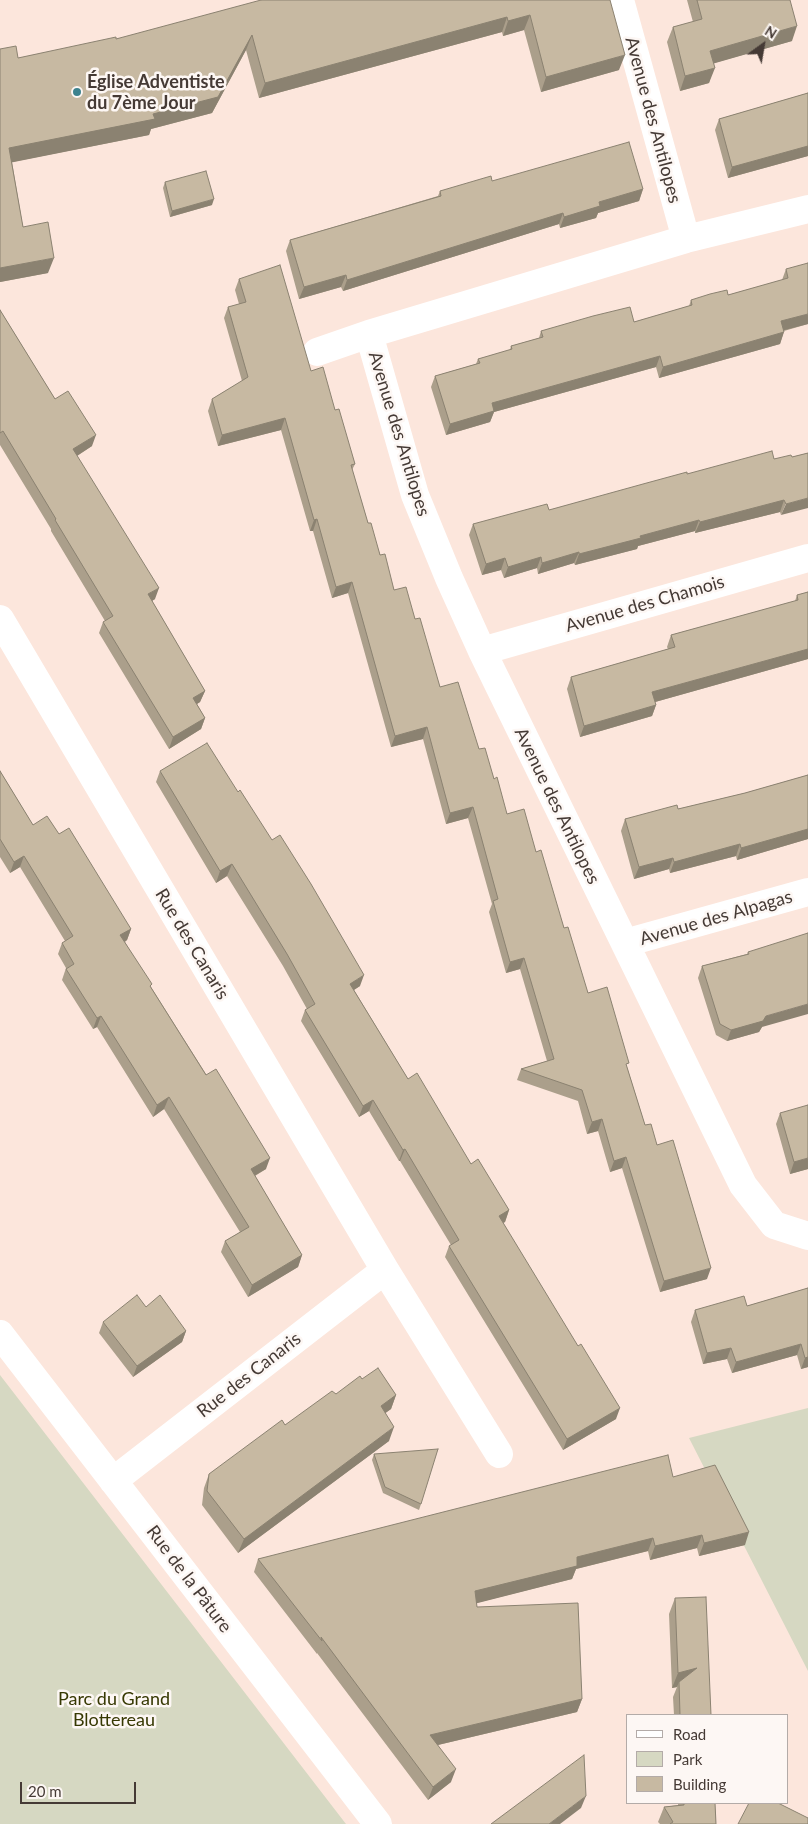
<!DOCTYPE html>
<html>
<head>
<meta charset="utf-8">
<style>
	body { margin:0 }
	#map { position:relative; width:808px; height:1824px; overflow:hidden; background:#fce6dc; font-family:Lato,sans-serif }
	canvas { display:block }
	.legend { position:absolute; left:626px; top:1714px; width:162px; height:90px; box-sizing:border-box; background:#fdf7f4; border:1px solid #b3aba8; margin:0; padding:6px 9px; list-style:none; font-size:15px; color:#453a35 }
	.legend li { display:flex; align-items:center; gap:10px; height:25px }
	.legend b { width:25px; border:1px solid #b3aba8 }
	.north { position:absolute; left:738px; top:20px; width:50px; height:50px; -webkit-text-stroke:4px #fdf7f4; paint-order:stroke; rotate:32deg; font-size:14px; font-weight:700; line-height:20px; text-align:center; color:#453a35 }
	.north::after { content:''; display:block; margin:auto; width:18px; height:22px; background:#453a35; clip-path:polygon(50% 0,100% 100%,50% 72%,0 100%) }
	.scale { position:absolute; left:20px; top:1782px; width:116px; height:22px; box-sizing:border-box; border:2px solid #453a35; border-top:0; padding-left:6px; font-size:15px; line-height:18px; white-space:nowrap; color:#453a35; -webkit-text-stroke:4px #fdf7f4; paint-order:stroke }
</style>
</head>
<body>
<div id="map">
<canvas width="808" height="1824"></canvas>
<ul class="legend">
<li><b style="height:6px;background:#fff"></b>Road</li>
<li><b style="height:14px;background:#d6d8c2"></b>Park</li>
<li><b style="height:14px;background:#c7b9a2"></b>Building</li>
</ul>
<div class="north">N</div>
<div class="scale">20 m</div>
</div>
<script>
const ctx = document.querySelector('canvas').getContext('2d');
ctx.lineJoin = 'round';
function fill(path, color) {
  ctx.fillStyle = color;
  ctx.fill(path, 'evenodd');
}
function poly(rows) {
  const path = new Path2D();
  for (const r of rows) {
    path.moveTo(r[0], r[1]);
    for (let i = 2; i < r.length; i += 2) path.lineTo(r[i], r[i + 1]);
  }
  return path;
}
function strokePath(path, color, width, dash) {
  ctx.strokeStyle = color;
  ctx.lineWidth = width;
  ctx.lineCap = dash ? 'butt' : 'round';
  ctx.setLineDash(dash || []);
  ctx.stroke(path);
}
function label(font, color, halo, rows, align = 'center') {
  ctx.font = font + ' Lato,sans-serif';
  ctx.lineWidth = 5;
  ctx.setLineDash([]);
  ctx.textBaseline = 'middle';
  ctx.strokeStyle = halo;
  ctx.fillStyle = color;
  for (const [text, x, y, turn = 0] of rows) {
    ctx.save();
    ctx.translate(x, y);
    ctx.rotate((+turn || 0) * Math.PI / 180);
    ctx.textAlign = isNaN(turn) ? turn : align;
    if (halo) ctx.strokeText(text, 0, 0);
    ctx.fillText(text, 0, 0);
    ctx.restore();
  }
}
const green = poly([
	[0,1375,346,1824,0,1824],
	[808,1408,808,1671,689,1438]
]);
const minor = poly([
	[620,0,686,239],
	[808,209,686,239,369,334,415,495,449,578,482,651,743,1185,774,1225,808,1236],
	[317,352,369,334],
	[0,619,385,1270,499,1454],
	[482,651,808,558],
	[625,943,808,892],
	[0,1334,378,1824],
	[113,1481,385,1270]
]);
const wall = poly([
	[610,0,619,70,541,92,524,30,503,36,502,32,259,98,246,50,212,113,151,129,149,135,12,162,23,227,48,273,0,282,0,49,18,58,116,39],
	[687,0,790,0,792,41,714,63,709,83,680,91,667,42,673,27,693,22],
	[808,93,808,156,728,178,715,130,719,119],
	[492,181,643,189,639,201,598,213,596,218,560,228,559,224,343,291,341,287,299,299,286,251,290,240,438,196,440,191],
	[165,182,212,205,170,217,163,188],
	[786,269,808,324,784,331,780,344,659,378,656,367,494,412,490,422,446,435,431,387,435,376,476,364,478,359,510,350,511,346,539,338,541,331,634,322,689,306,691,300,728,295,782,280],
	[239,279,311,371,335,410,355,464,352,470,368,523,394,590,415,619,440,687,479,749,494,779,507,814,536,852,588,993,627,1067,645,1125,657,1145,707,1279,660,1292,622,1168,610,1172,598,1131,587,1134,578,1101,517,1080,521,1069,547,1061,520,969,506,973,489,912,492,904,468,818,446,824,423,739,391,747,348,593,332,598,313,531,310,531,281,430,218,446,208,411,212,399,242,381,224,318,228,307,239,304,235,290],
	[0,310,55,399,92,446,77,456,155,599,152,601,205,691,200,702,197,704,205,718,201,729,169,749,99,633,103,622,105,621,51,531,51,529,0,445],
	[808,453,781,515,780,512,695,533,695,531,638,546,637,549,575,565,574,563,538,574,537,568,504,578,501,570,482,575,469,535,473,524,549,510,687,474,774,459,792,457],
	[808,592,808,659,655,702,656,705,652,716,580,737,567,689,571,677,668,649,667,647,671,635,795,601,797,595],
	[0,771,33,825,59,834,131,929,127,940,125,942,151,987,266,1169,255,1176,302,1255,298,1267,248,1297,221,1252,225,1241,240,1232,164,1109,153,1117,97,1027,93,1029,62,980,66,968,58,954,62,943,65,941,20,867,10,873,0,857],
	[160,771,360,986,354,990,408,1079,471,1164,509,1210,505,1222,503,1223,616,1419,563,1450,445,1257,449,1246,451,1245,400,1161,399,1161,369,1111,359,1117,301,1021,305,1010,307,1009,283,966,227,876,216,883,156,782],
	[808,775,808,839,737,860,736,856,670,873,669,869,634,879,621,831,625,819,678,809,745,793],
	[748,952,762,1027,759,1032,727,1041,716,1035,698,978,702,966,747,954],
	[780,1113,808,1169,790,1174,776,1124],
	[808,1288,808,1367,801,1369,797,1355,732,1373,727,1359,703,1364,691,1322,695,1310,747,1306],
	[146,1307,186,1331,182,1342,133,1377,99,1333,103,1322],
	[362,1379,396,1395,391,1409,385,1413,389,1441,238,1553,202,1505,204,1488,209,1474,285,1425],
	[374,1454,421,1504,419,1510,383,1493,372,1460],
	[673,1477,745,1545,699,1556,697,1548,650,1560,648,1551,576,1569,572,1579,476,1603,477,1607,582,1699,577,1712,438,1745,451,1782,428,1800,317,1653,317,1654,254,1572,258,1559],
	[675,1598,711,1715,674,1715,673,1697,677,1687,672,1688,669,1614],
	[678,1803,715,1803,716,1824,660,1824,658,1822,664,1807,678,1805]
]);
const shadedWall = poly([
	[530,15,524,30,503,36,508,21],
	[507,17,502,32,259,98,265,83],
	[797,26,792,41,705,66,710,51],
	[252,35,246,50,212,113,151,129,149,135,4,164,9,148,153,114],
	[625,55,619,70,541,92,546,77],
	[715,68,709,83,680,91,685,76],
	[808,146,808,156,728,178,732,167],
	[643,189,639,201,598,213,596,218,560,228,564,217,599,202],
	[214,199,212,205,170,217,172,211],
	[563,213,559,224,343,291,347,280],
	[54,258,48,273,0,282,0,268],
	[346,275,341,287,299,299,304,287],
	[808,314,808,324,777,332,781,321],
	[784,332,780,344,659,378,663,367],
	[660,356,656,367,494,412,490,422,446,435,450,424,492,403],
	[285,418,281,430,218,446,222,435],
	[96,435,92,446,69,461,73,449],
	[808,498,808,508,781,515,786,504],
	[784,500,780,512,695,533,700,522],
	[317,519,313,531,310,531,314,520],
	[699,520,695,531,638,546,637,549,575,565,579,554,640,536],
	[579,552,574,563,538,574,542,563],
	[541,557,537,568,504,578,508,567],
	[505,558,501,570,482,575,486,564],
	[352,582,348,593,332,598,336,587],
	[159,588,155,599,144,606,148,594],
	[808,649,808,659,648,704,652,692],
	[205,691,200,702,189,709,193,698],
	[656,705,652,716,580,737,584,726],
	[205,718,201,729,169,749,173,737],
	[427,727,423,739,391,747,395,736],
	[473,807,468,818,446,824,450,813],
	[808,829,808,839,737,860,741,848],
	[740,844,736,856,670,873,674,862],
	[24,856,20,867,10,873,14,862],
	[673,858,669,869,634,879,639,867],
	[232,864,227,876,216,883,220,871],
	[131,929,127,940,116,947,120,935],
	[524,958,520,969,506,973,510,962],
	[364,975,360,986,346,995,350,984],
	[808,1004,808,1014,762,1027,759,1032,727,1041,731,1030,766,1016],
	[101,1016,97,1027,93,1029,97,1018],
	[169,1097,164,1109,153,1117,157,1105],
	[373,1100,369,1111,359,1117,363,1106],
	[602,1119,598,1131,587,1134,592,1122],
	[405,1149,400,1161,399,1161,403,1150],
	[626,1157,622,1168,610,1172,614,1161],
	[270,1158,266,1169,247,1180,251,1169],
	[808,1158,808,1169,790,1174,794,1162],
	[509,1210,505,1222,494,1227,499,1216],
	[302,1255,298,1267,248,1297,252,1285],
	[711,1268,707,1279,660,1292,664,1281],
	[186,1331,182,1342,133,1377,137,1366],
	[801,1344,797,1355,732,1373,736,1362],
	[731,1348,727,1359,703,1364,707,1353],
	[808,1357,808,1367,801,1369,805,1358],
	[396,1395,391,1409,376,1420,381,1406],
	[620,1408,616,1419,563,1450,567,1439],
	[394,1427,389,1441,238,1553,244,1539],
	[749,1532,745,1545,699,1556,704,1543],
	[702,1535,697,1548,650,1560,655,1546],
	[653,1538,648,1551,576,1569,572,1579,470,1605,475,1591,577,1557],
	[697,1668,679,1682,677,1687,672,1688,678,1673],
	[582,1699,577,1712,425,1748,430,1735],
	[456,1769,451,1782,428,1800,433,1787],
	[586,1796,581,1808,560,1824,549,1824]
]);
const building = poly([
	[261,0,610,0,625,55,546,77,530,15,508,21,507,17,265,83,252,35,218,97,153,114,155,119,9,148,23,227,48,222,54,258,0,268,0,49,16,46,18,58,116,37,116,39,261,0],
	[697,0,790,0,797,26,710,51,715,68,685,76,673,27,702,19,697,0],
	[808,93,808,146,732,167,719,119,808,93],
	[629,142,643,189,599,202,600,206,564,217,563,213,347,280,346,275,304,287,290,240,441,196,440,191,491,176,492,181,629,142],
	[206,171,214,199,172,211,165,182,206,171],
	[808,263,808,314,781,321,784,332,663,367,660,356,492,403,494,411,450,424,435,376,480,363,478,359,512,349,511,346,543,337,541,331,593,316,630,307,634,322,692,305,691,300,710,294,727,290,728,295,788,278,786,269,808,263],
	[280,265,311,371,323,367,335,410,339,409,355,464,351,465,368,523,371,523,380,555,385,554,394,590,406,587,415,619,420,618,440,687,458,682,479,749,485,748,494,779,497,777,507,814,524,809,536,852,541,850,564,928,568,927,588,993,607,987,629,1063,626,1064,645,1125,651,1124,657,1145,673,1140,711,1268,664,1281,626,1157,614,1161,602,1119,592,1122,582,1090,521,1069,554,1059,524,958,510,962,493,901,498,899,473,807,450,813,427,727,395,736,352,582,336,587,317,519,314,520,285,418,222,435,212,399,248,377,228,307,246,302,239,279,280,265],
	[0,310,55,399,68,391,96,435,73,449,159,588,148,594,205,691,193,698,205,718,173,737,103,622,113,616,55,520,56,519,3,431,0,433,0,310],
	[772,451,774,459,791,455,792,457,808,453,808,498,786,504,784,500,700,522,699,520,640,536,641,538,579,554,579,552,542,563,541,557,508,567,505,558,486,564,473,524,547,504,549,510,643,484,687,472,687,474,772,451],
	[808,592,808,649,652,692,656,705,584,726,571,677,675,647,671,635,798,600,797,595,808,592],
	[207,743,238,792,240,790,272,840,280,835,311,884,364,975,350,984,408,1079,417,1073,471,1164,478,1159,509,1210,499,1216,578,1346,581,1344,620,1408,567,1439,449,1246,459,1240,405,1149,403,1150,373,1100,363,1106,305,1010,315,1004,287,954,232,864,220,871,160,771,207,743],
	[0,771,33,825,47,816,59,834,69,828,131,929,120,935,152,984,150,986,206,1075,216,1069,270,1158,251,1169,302,1255,252,1285,225,1241,249,1227,169,1097,157,1105,101,1016,97,1018,66,969,74,964,62,943,73,936,24,856,14,862,0,839,0,771],
	[808,775,808,829,741,848,740,844,674,862,673,858,639,867,625,819,677,805,678,809,745,793,808,775],
	[808,933,808,1004,766,1016,763,1021,731,1030,720,1024,702,966,749,954,748,952,808,933],
	[808,1105,808,1158,794,1162,780,1113,808,1105],
	[808,1288,808,1357,805,1358,801,1344,736,1362,731,1348,707,1353,695,1310,744,1296,747,1306,808,1288],
	[137,1295,146,1307,160,1295,186,1331,137,1366,103,1322,137,1295],
	[378,1368,396,1395,381,1406,394,1427,244,1539,207,1491,209,1474,282,1420,285,1425,332,1391,336,1394,360,1376,362,1379,378,1368],
	[438,1449,421,1504,385,1487,374,1454,438,1449],
	[668,1455,673,1477,715,1465,749,1532,704,1543,702,1535,655,1546,653,1538,577,1557,577,1566,475,1591,477,1607,578,1603,582,1699,430,1735,456,1769,433,1787,321,1637,322,1641,258,1559,668,1455],
	[706,1597,711,1715,680,1715,679,1682,697,1668,678,1673,675,1598,706,1597],
	[584,1755,586,1796,549,1824,491,1824,584,1755],
	[684,1803,715,1803,716,1824,670,1824,673,1822,664,1807,684,1805,684,1803],
	[749,1803,778,1803,808,1818,808,1824,738,1824,749,1803]
]);
const markers = [
	[77,92,5,"#3c828e"]
];
const poiNames = [
	["Église Adventiste",87,82],
	["du 7ème Jour",87,103]
];
const streetNames = [
	["Avenue des Antilopes",653,120,75],
	["Avenue des Antilopes",399,434,73],
	["Avenue des Chamois",645,604,-16],
	["Avenue des Antilopes",557,806,64],
	["Avenue des Alpagas",716,918,-16],
	["Rue des Canaris",192,944,59],
	["Rue des Canaris",249,1375,-38],
	["Rue de la Pâture",189,1579,53]
];
const parkNames = [
	["Parc du Grand",114,1699],
	["Blottereau",114,1720]
];
fill(green, '#d6d8c2');
strokePath(minor, '#fff', 28);
fill(wall, '#ab9f8b');
fill(shadedWall, '#8b8271');
fill(building, '#c7b9a2');
strokePath(building, '#8b8271', 1);
for (const [x, y, r, color] of markers) {
  const dot = new Path2D();
  dot.arc(x, y, r, 0, 2 * Math.PI);
  ctx.fillStyle = color;
  ctx.fill(dot);
  strokePath(dot, '#fdf7f4', 2);
}
label('bold 18px', '#453a35', '#fdf7f4', poiNames, 'left');
label('18px', '#453a35', '#fdf7f4', streetNames);
label('18px', '#373903', '#fdf7f4', parkNames);
</script>
</body>
</html>
